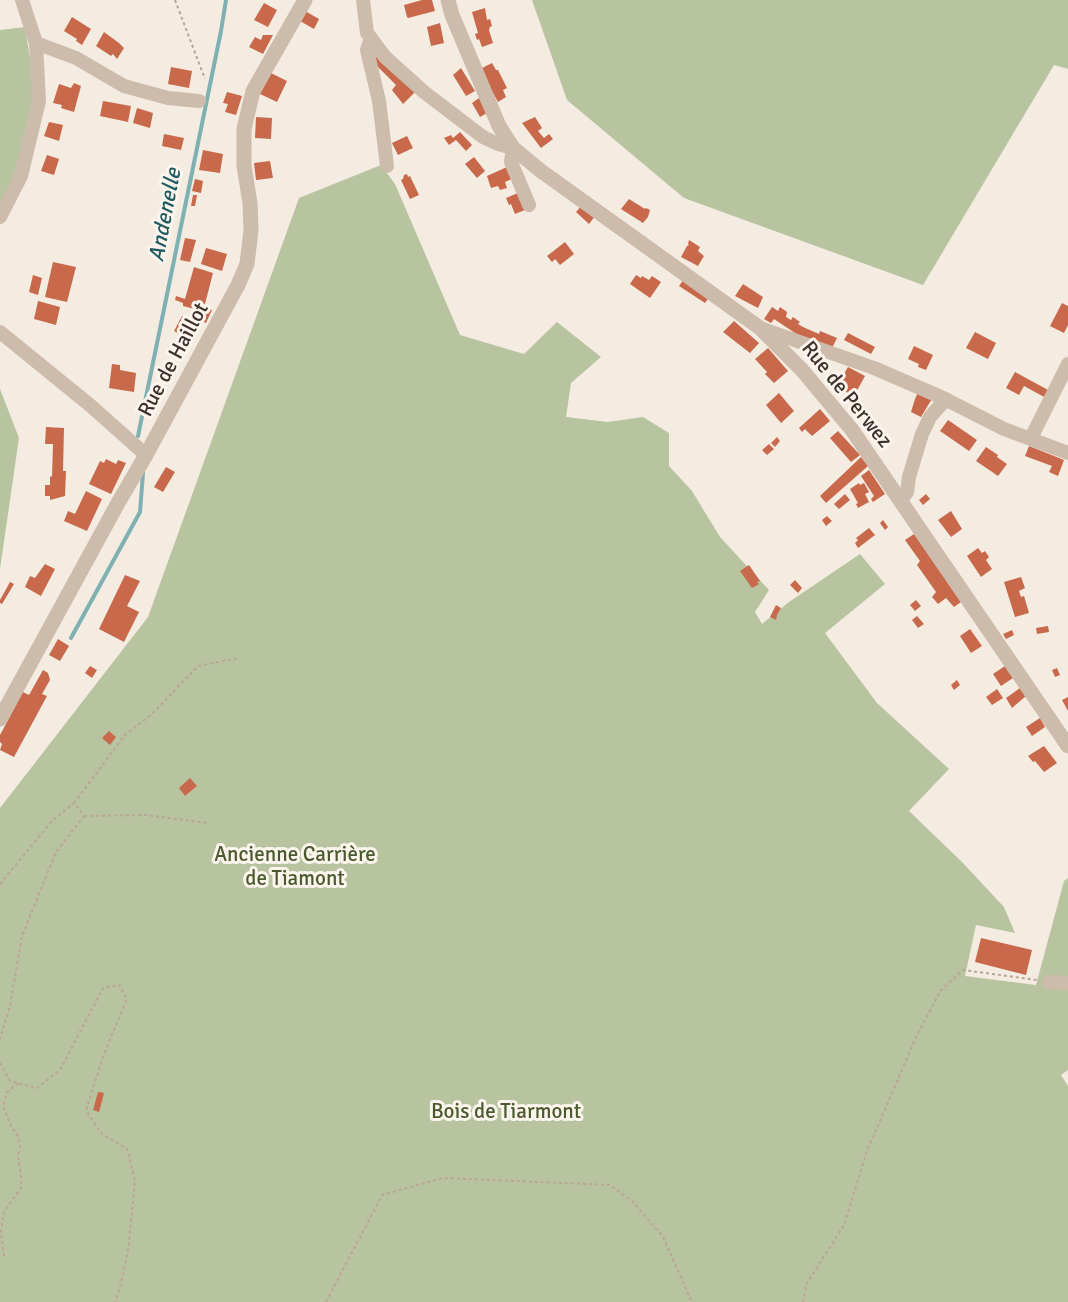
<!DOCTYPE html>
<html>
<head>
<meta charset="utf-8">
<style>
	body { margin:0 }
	canvas { display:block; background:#f4ebe1 }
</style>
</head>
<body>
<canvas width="1068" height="1302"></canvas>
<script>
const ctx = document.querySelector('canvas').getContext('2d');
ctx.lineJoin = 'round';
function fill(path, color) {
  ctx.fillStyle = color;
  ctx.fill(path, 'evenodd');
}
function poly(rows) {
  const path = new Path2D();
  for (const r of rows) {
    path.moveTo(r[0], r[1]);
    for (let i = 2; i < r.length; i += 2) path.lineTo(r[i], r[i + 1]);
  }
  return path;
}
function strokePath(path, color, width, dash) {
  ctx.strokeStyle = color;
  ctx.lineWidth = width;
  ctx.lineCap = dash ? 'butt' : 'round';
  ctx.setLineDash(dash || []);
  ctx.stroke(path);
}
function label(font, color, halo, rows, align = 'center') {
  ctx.font = font + ' Signika,sans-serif';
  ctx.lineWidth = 6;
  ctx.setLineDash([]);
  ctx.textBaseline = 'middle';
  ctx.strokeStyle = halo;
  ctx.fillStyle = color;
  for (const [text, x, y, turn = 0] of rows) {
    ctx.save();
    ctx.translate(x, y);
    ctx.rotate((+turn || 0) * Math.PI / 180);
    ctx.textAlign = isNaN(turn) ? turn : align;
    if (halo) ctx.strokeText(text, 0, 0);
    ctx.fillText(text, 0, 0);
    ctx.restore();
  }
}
const green = poly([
	[532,0,1068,0,1068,69,1054,65,923,285,684,198,567,100],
	[25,27,34,83,31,128,0,216,0,30],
	[381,165,395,184,460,335,524,354,557,322,601,357,571,383,566,417,608,422,643,417,669,433,669,466,692,491,720,537,769,590,755,612,762,624,789,602,860,554,885,584,825,633,877,703,949,769,909,811,962,862,1004,907,1015,933,976,925,965,976,1036,985,1064,881,1068,878,1068,1070,1061,1075,1068,1086,1068,1302,0,1302,0,808,148,617,299,198],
	[0,389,19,438,0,569]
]);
const stream = poly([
	[138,436,221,31,226,0],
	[71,638,140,512,143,473]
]);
const building = poly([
	[422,0,432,0,435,11,408,18,407,17,404,5],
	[264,3,277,10,268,27,254,20],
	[485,8,487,20,490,19,492,26,490,27,489,30,493,43,482,47,479,39,477,40,475,34,478,33,472,12],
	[305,11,319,19,314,29,300,21],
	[72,17,91,29,82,45,76,41,77,39,64,31],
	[440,23,444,43,431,46,427,27],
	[104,32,119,43,124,48,117,59,113,54,111,56,96,46],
	[263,35,273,35,263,54,249,47,255,37,261,40],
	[377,52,415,92,403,104,392,90,396,85,373,62,372,56],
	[492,63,496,70,498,70,507,88,503,90,506,97,498,102,480,69],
	[171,67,192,71,189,88,168,84],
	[461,68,475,91,466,96,453,75],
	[271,73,287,81,277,102,260,94],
	[74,83,81,86,74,112,61,108,62,105,53,103,59,84,71,88],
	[227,92,242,96,236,115,225,112,228,104,223,103],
	[479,98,487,113,480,117,472,103],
	[103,101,131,106,128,122,100,116],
	[137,108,153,113,150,128,133,123],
	[256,117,272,118,271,139,255,138],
	[535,117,542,128,538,131,544,138,549,134,553,139,541,148,522,123],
	[49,122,63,125,59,141,44,136],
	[460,132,472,145,466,151,456,140,449,145,444,138,451,135,453,138],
	[164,134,184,138,181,150,162,146],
	[407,136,413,148,398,155,392,143],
	[203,150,223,154,220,173,199,170],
	[47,155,59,159,54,175,41,171],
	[474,157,485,171,477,178,465,164],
	[270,161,273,178,256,180,254,163],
	[507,167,512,179,505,182,507,188,500,190,498,186,491,188,487,176],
	[407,174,408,177,410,176,419,195,410,199,401,180,403,179,404,175],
	[195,179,203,181,201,193,192,191],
	[518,193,525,210,515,214,511,204,509,205,506,198],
	[193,195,197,195,195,206,191,206],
	[629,199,645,209,646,208,650,210,648,217,643,223,621,209],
	[582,205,595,216,589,224,576,212],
	[185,238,196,240,190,262,180,260],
	[689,240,700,247,698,251,704,256,698,266,681,257,687,246,689,245,688,244],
	[565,242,574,254,560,265,555,259,552,262,547,256],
	[206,248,227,254,222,271,201,264],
	[53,262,76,267,67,302,45,297],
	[194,267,213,273,205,304,197,302,195,309,183,306,183,303,175,300,176,296,185,299],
	[33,275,42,278,38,295,29,292],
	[636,275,641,278,642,276,649,280,652,276,661,282,650,298,630,284],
	[684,279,710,296,705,303,679,286],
	[743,284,763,297,758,308,735,296],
	[38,301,60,307,56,325,34,319],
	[1062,303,1068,306,1068,325,1064,333,1050,326],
	[200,305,212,310,206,323,199,320,202,314,197,311],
	[772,307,778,311,780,307,787,312,786,317,791,320,793,317,800,322,798,324,803,327,819,334,820,331,837,338,832,348,798,335,774,319,771,323,764,319],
	[182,316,195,322,185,337,174,331],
	[734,321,759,343,750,353,723,332],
	[975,332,996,343,988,359,966,348],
	[848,333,875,347,871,354,844,340],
	[914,346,933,355,926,370,918,367,919,364,908,359],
	[768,348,788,371,774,383,765,374,767,372,755,359],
	[112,364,120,365,120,370,136,373,134,392,109,388],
	[848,367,865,376,854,396,836,387],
	[1015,372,1050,391,1046,398,1024,386,1019,395,1006,388],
	[919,390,933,397,921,417,911,412,915,399],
	[779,393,794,411,781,423,766,405],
	[820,409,830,421,812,436,805,429,802,432,799,428],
	[948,420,977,440,969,451,940,431],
	[46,427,64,428,63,471,66,471,65,496,50,500,50,496,45,496,45,485,50,485,50,477,52,476,53,444,45,444],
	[838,431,860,455,851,462,830,438],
	[777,437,780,441,775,447,771,443],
	[769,444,774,449,767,455,762,450],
	[1029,446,1064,460,1058,476,1049,472,1052,466,1025,456],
	[986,447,998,455,997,457,1007,464,998,476,976,461],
	[861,457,868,466,826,503,820,496],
	[106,459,116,464,118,460,126,463,111,494,89,484,100,461,104,463],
	[166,467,175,472,163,492,154,487],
	[869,470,885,494,873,502,871,499,874,496,861,476],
	[859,483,860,485,864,483,869,492,865,494,869,502,858,508,856,504,858,503,850,489],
	[86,491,102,499,87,531,64,521,68,511,75,514],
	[845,494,850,500,839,509,834,504],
	[926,494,930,499,923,505,919,500],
	[951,511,962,529,951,537,938,520],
	[827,516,832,521,826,526,822,520],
	[883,520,888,527,885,530,880,523],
	[869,528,875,535,858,548,855,543,858,540,856,538],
	[914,534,961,602,954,607,946,598,938,604,932,597,936,592,917,565,920,561,905,540],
	[978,548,982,553,985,551,989,557,986,560,992,569,981,577,967,556],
	[45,564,55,569,41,596,25,587,30,576,35,578],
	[749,565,760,581,757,582,759,584,752,588,740,571],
	[125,575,140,581,127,606,139,612,124,642,99,629],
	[1021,577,1025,588,1019,591,1021,597,1024,596,1029,613,1015,617,1004,582],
	[795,580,802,588,798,593,790,585],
	[10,582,14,584,2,604,0,603,0,600],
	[916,600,921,606,915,611,910,605],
	[776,605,781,608,777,615,776,620,770,617],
	[917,616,924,624,918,628,912,620],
	[1048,626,1049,632,1037,634,1036,628],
	[970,629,982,646,971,653,960,636],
	[1012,630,1014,635,1006,639,1003,634],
	[58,639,69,646,60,661,49,655],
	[90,666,97,670,92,678,85,673],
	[1005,666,1013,678,1001,686,993,674],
	[1057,668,1060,675,1055,677,1052,670],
	[43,670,48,673,50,680,42,694,47,696,14,757,0,750,2,744,0,742,0,735,23,692,29,695],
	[957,680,960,685,954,690,951,685],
	[1020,688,1026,696,1012,708,1006,698],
	[997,689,1003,698,992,705,986,697],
	[1068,697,1068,711,1062,700],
	[1040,718,1045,727,1032,736,1026,727],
	[109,731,116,737,110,745,102,738],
	[1044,746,1057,763,1044,772,1035,761,1033,762,1028,756],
	[190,778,197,786,185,796,179,788],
	[981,938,1032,950,1026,975,975,962],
	[98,1092,104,1093,99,1112,93,1110]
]);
const path = poly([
	[175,0,205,79],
	[74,803,125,735,152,714,198,666,239,658],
	[84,816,146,815,208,823],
	[0,884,52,821,74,803,84,816,56,852,22,936,10,1006,0,1039],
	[0,1063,10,1081,37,1088,60,1070,103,988,119,985,127,999,104,1054,86,1110,101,1133,127,1149,135,1181,128,1252,120,1287,115,1302],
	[4,1256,1,1231,4,1212,21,1188,21,1176,18,1156,20,1147,18,1136,10,1124,3,1106,7,1092,19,1083],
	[326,1302,382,1195,443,1178,610,1185,632,1201,663,1237,692,1302],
	[803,1302,807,1283,844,1225,867,1151,917,1035,941,990,963,970,1037,980]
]);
const minor = poly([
	[363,0,367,33,385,57,424,92,483,137,498,144,513,148,511,162,529,205],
	[371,38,367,50,379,101,387,166],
	[36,43,76,58,124,86,168,98,199,101],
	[0,217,21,176,39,101,36,43,22,0],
	[760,328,874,368,941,397,1004,429,1068,453],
	[0,332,91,406,146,455],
	[1031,438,1068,364],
	[901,500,907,492,909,477,922,434,930,417,946,399],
	[1049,982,1068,983]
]);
const tertiary = poly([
	[448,0,452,15,499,126,513,148,541,171,760,328,802,370,852,430,1068,746],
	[0,719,118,503,146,455,238,285,247,264,251,230,250,203,244,166,244,129,253,91,305,0]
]);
const streetNames = [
	["Rue de Haillot",174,360,-62],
	["Rue de Perwez",846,395,51]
];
const parkNames = [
	["Ancienne Carrière",295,855],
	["de Tiamont",295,879],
	["Bois de Tiarmont",506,1112]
];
const waterNames = [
	["Andenelle",166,215,-79]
];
fill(green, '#b8c4a0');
strokePath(stream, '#7fb0b2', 4);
fill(building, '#c8694b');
strokePath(path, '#b9a596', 2, [3, 3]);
strokePath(minor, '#cdbbac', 14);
strokePath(tertiary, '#cdbbac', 15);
label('21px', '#3b302b', '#fbf5ee', streetNames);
label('21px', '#4a5a2e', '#fbf5ee', parkNames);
label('italic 22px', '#1f5a5e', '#fbf5ee', waterNames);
</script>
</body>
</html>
